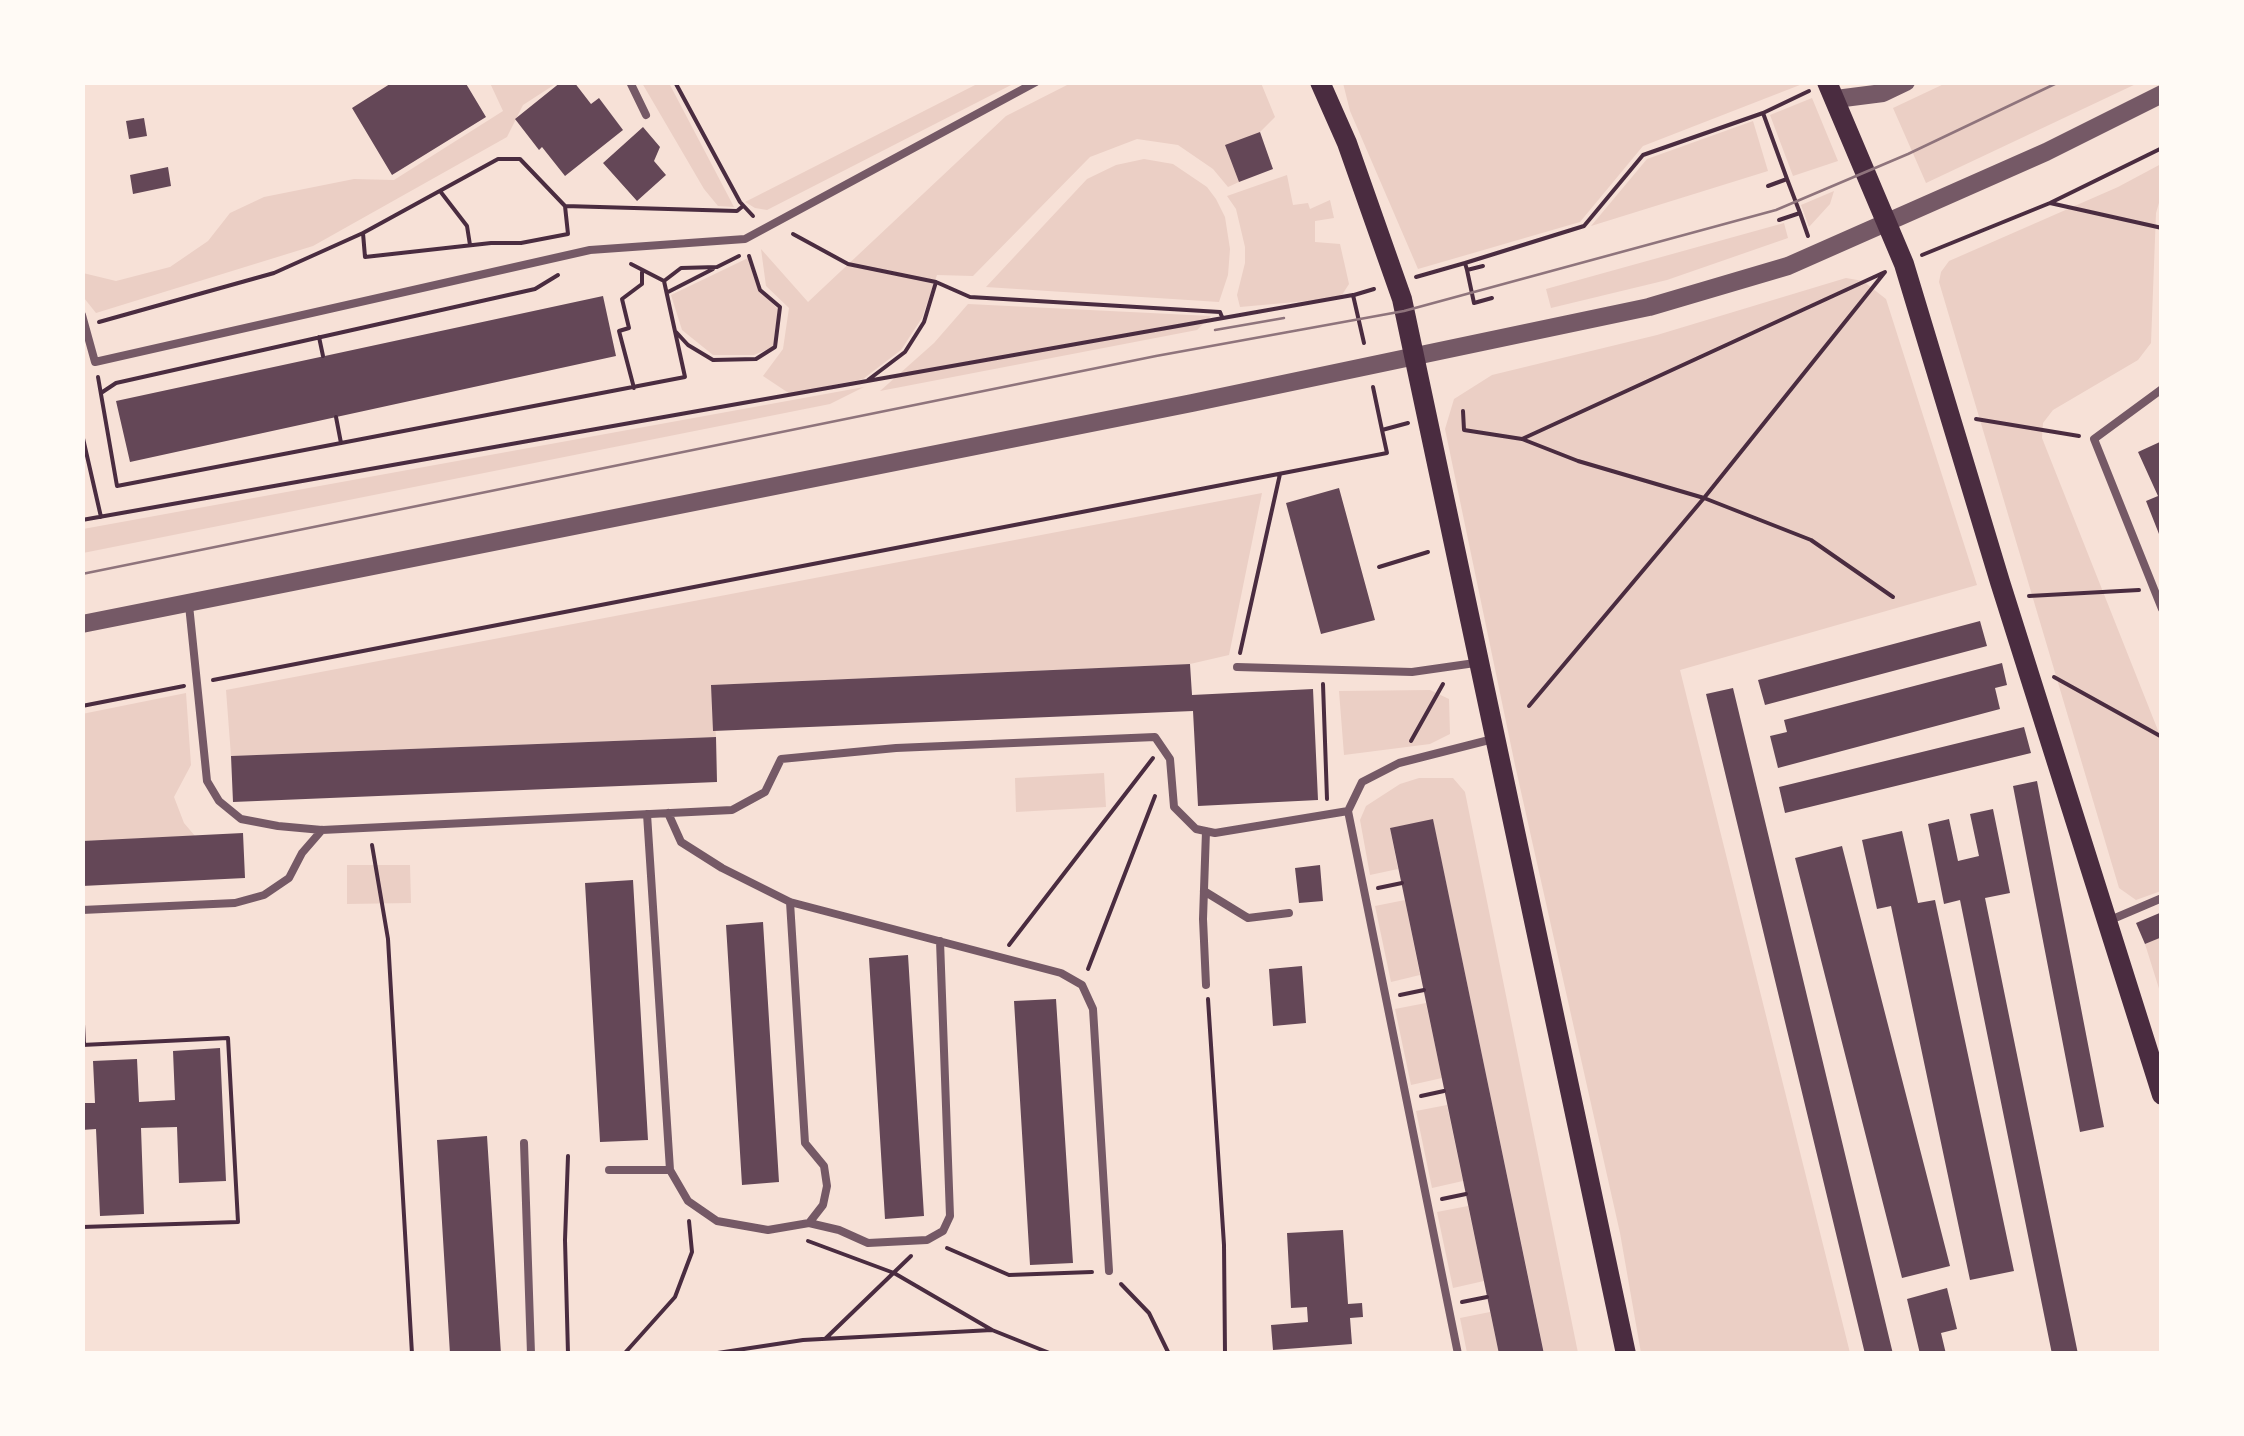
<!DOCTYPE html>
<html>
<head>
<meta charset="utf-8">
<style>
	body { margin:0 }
	#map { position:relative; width:2244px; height:1436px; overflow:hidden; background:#f7e1d7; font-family:"Fira Sans",sans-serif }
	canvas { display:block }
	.frame { position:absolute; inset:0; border:85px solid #fffaf5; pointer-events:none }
</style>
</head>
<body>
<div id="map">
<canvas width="2244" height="1436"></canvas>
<div class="frame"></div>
</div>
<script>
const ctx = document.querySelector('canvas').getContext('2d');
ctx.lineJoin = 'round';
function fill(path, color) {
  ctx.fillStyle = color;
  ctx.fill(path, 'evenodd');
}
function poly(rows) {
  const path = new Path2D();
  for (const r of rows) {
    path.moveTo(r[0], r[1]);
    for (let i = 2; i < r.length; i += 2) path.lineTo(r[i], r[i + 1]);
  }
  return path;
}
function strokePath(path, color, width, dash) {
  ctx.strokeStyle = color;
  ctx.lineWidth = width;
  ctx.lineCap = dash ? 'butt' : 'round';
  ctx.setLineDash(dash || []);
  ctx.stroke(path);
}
const green = poly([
	[981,82,1015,83,767,210,755,208,745,202],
	[490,83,557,83,523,105,507,137,313,246,96,313,84,298,83,273,116,281,170,267,208,241,230,213,264,197,354,179,394,180,503,111],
	[642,83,669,83,734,207,718,206,704,189],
	[1071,83,1261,83,1275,117,1260,132,1239,182,1228,187,1213,169,1178,145,1137,139,1090,157,973,276,937,275,922,318,901,350,863,379,790,394,763,376,783,349,789,308,766,286,761,249,808,302,1006,116],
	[1805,83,1643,146,1580,222,1418,269,1350,111,1343,83],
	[1946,83,1946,82,2138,83,1926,183,1893,108],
	[1812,98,1838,161,1793,176,1770,115],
	[1753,121,1768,171,1591,226,1647,159],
	[1144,159,1173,164,1207,187,1216,199,1225,217,1230,249,1228,275,1219,302,986,287,1087,179,1116,165],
	[2161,164,2161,196,2156,213,2151,343,2138,360,2053,410,2043,423,2042,438,2161,738,2161,891,2136,900,2119,888,1939,282,1941,272,1949,261,2118,187],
	[1287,175,1293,205,1308,203,1310,209,1330,200,1334,218,1315,221,1315,242,1340,244,1349,284,1340,298,1240,307,1237,295,1245,263,1245,247,1236,209,1227,196],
	[1834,191,1830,204,1809,227,1801,205],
	[1784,223,1788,238,1667,280,1551,308,1546,289],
	[748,258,759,290,778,309,773,347,754,355,713,355,682,330,671,295],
	[1846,278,1863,281,1886,299,1977,585,1680,670,1850,1353,1641,1353,1620,1233,1515,765,1445,429,1454,399,1492,375,1657,335],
	[968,304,1211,316,1197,330,880,391,934,343],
	[864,387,830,404,83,553,83,529],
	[1262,493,1229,655,1190,664,712,685,716,737,231,756,226,690],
	[1430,690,1449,699,1450,734,1430,744,1344,755,1339,691],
	[186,693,191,765,174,797,184,823,195,836,83,841,82,714],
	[1104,773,1106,807,1016,812,1015,778],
	[1419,778,1453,778,1465,792,1578,1353,1544,1353,1433,820,1390,828,1398,869,1370,875,1360,820,1366,806,1400,784],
	[347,865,410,865,411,903,347,904],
	[1405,900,1420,975,1391,982,1375,906],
	[2161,937,2161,995,2145,944],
	[1426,1003,1442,1078,1411,1085,1395,1009],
	[1447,1105,1463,1181,1432,1188,1416,1111],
	[1468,1206,1484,1281,1453,1288,1437,1212],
	[1490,1312,1499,1353,1467,1353,1460,1318]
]);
const building = poly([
	[393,82,465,82,486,117,392,175,352,108],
	[561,82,574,82,591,104,599,98,623,130,565,176,542,147,539,150,515,119],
	[144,118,147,136,129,139,126,121],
	[643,127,660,147,654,161,666,175,637,201,603,163],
	[1260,132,1273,169,1239,182,1225,145],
	[168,167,171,186,133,194,130,175],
	[603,296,616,356,130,462,116,401],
	[2162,441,2162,533,2159,534,2146,501,2158,496,2138,452],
	[1339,488,1375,620,1321,634,1286,503],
	[1980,621,1987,646,1765,705,1758,680],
	[2002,663,2007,685,1995,688,2000,709,1778,768,1770,736,1787,732,1784,720],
	[1190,664,1192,695,1313,689,1318,800,1198,806,1193,711,713,731,711,685],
	[1733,688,1893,1354,1865,1354,1706,694],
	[2024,727,2031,753,1785,813,1779,787],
	[716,737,717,782,233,802,231,756],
	[2037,781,2104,1127,2080,1132,2013,786],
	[1993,809,2010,893,1985,898,2078,1354,2052,1354,1960,900,1944,904,1928,824,1949,819,1958,861,1979,856,1970,814],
	[1433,819,1544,1354,1499,1354,1390,828],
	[1902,831,1918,903,1935,900,2014,1271,1970,1280,1891,906,1877,909,1862,840],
	[243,833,245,878,82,886,82,841],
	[1842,846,1950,1266,1902,1278,1795,858],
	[1320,865,1323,901,1299,903,1295,868],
	[633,880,648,1140,600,1142,585,883],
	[2162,912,2162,937,2145,944,2136,923],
	[763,922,779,1182,742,1185,726,925],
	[908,955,924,1216,885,1219,869,958],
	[1302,966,1306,1023,1273,1026,1269,969],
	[1056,999,1073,1263,1030,1265,1014,1001],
	[220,1048,226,1181,179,1183,177,1127,141,1128,144,1214,100,1216,96,1129,82,1130,82,1103,95,1103,93,1061,137,1059,139,1102,175,1100,173,1051],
	[487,1136,501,1354,450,1354,437,1140],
	[1343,1230,1348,1304,1362,1303,1363,1317,1350,1318,1352,1344,1273,1350,1271,1325,1308,1322,1307,1307,1291,1308,1287,1233],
	[1947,1288,1957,1329,1941,1333,1946,1354,1920,1354,1907,1299]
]);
const path = poly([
	[675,82,740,202,753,216],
	[1763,113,1787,179,1768,186],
	[440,191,467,226,470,245],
	[2050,203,2162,228],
	[565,206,568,234,521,243,491,243,365,257,363,233,498,159,520,159,565,206,737,211,743,206],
	[1800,213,1808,236],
	[1779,220,1800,213,1787,179],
	[793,234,848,264,936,282,970,297,1220,312,1222,317],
	[1922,255,2050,203,2162,148],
	[1465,263,1584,226,1643,155,1763,113,1809,91],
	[631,264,664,281,681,268,717,267,739,256],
	[1467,270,1474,303,1492,298],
	[1416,277,1465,263,1467,270,1483,266],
	[668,292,713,269],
	[1354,295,1374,289],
	[99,322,274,273,363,233],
	[676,332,688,345,713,360,756,359,775,347,780,307,760,290,749,256],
	[319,337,323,356],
	[98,377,117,486,685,377,664,281],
	[868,380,905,352,924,322,936,282],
	[1373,387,1382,430,1408,423],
	[634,388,619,331,629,328,622,299,642,284,642,272],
	[101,393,116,383,535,289,558,275],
	[1463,411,1464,430,1522,439,1578,461,1704,498,1811,540,1893,597],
	[336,417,341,443],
	[1976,419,2079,436],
	[82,434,101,517],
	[1522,439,1885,272,1704,498,1529,706],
	[82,520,1353,295,1364,343],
	[1379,567,1428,552],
	[2029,596,2139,590],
	[1240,653,1280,474],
	[2054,677,2162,737],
	[213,680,1387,453,1382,430],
	[1323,684,1327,799],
	[82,706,184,686],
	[1411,741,1443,684],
	[372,845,388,939,412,1354],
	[1378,888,1402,883],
	[1009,945,1153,758],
	[1088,969,1155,796],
	[1400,995,1424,990],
	[1208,999,1224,1245,1225,1354],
	[82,1004,84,1044],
	[82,1045,228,1038,238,1222,82,1227],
	[1421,1096,1444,1091],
	[568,1156,565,1240,568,1354],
	[1442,1199,1466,1194],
	[808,1241,894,1273,992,1330],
	[947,1248,1009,1275,1092,1272],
	[1121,1284,1149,1313,1169,1354],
	[1462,1302,1487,1297],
	[825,1339,911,1256],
	[624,1354,675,1297,692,1252,689,1221],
	[711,1354,803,1340,992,1330,1052,1354]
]);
const service = poly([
	[630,82,646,115],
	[82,315,95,362,590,250,745,239,1036,82],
	[2162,389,2094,439,2162,609],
	[189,605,207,781,219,801,241,819,278,826,322,830,732,810,765,792,781,759,896,748,1155,737,1170,759,1174,807,1196,829,1215,833,1348,811],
	[1237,667,1412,672,1475,663],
	[668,813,681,842,722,868,790,902,1061,973,1082,985,1093,1009,1109,1271],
	[647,814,670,1170,688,1201,717,1221,768,1230,809,1223,823,1205,827,1186,824,1166,805,1143,790,902],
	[1204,891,1248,918,1289,913],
	[82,910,235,903,264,895,289,878,302,853,322,830],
	[2108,921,2162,898],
	[1206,985,1203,919,1206,831],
	[524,1143,531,1354],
	[609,1170,670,1170],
	[809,1223,839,1230,868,1243,927,1240,943,1231,950,1216,940,941],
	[1458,1354,1348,811,1362,782,1399,763,1493,739]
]);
const tertiary = poly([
	[1836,99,1883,93,1906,82],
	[82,624,1192,403,1649,307,1788,266,2046,152,2162,94]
]);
const secondary = poly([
	[1320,82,1347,143,1402,299,1626,1354],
	[1827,82,1904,264,2000,582,2162,1095]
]);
const tram = poly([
	[1215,330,1284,318],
	[82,574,1156,356,1404,311,1776,210,1908,154,2059,82]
]);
fill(green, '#ebcfc5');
fill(building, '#644757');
strokePath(path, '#4a2c40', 4);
strokePath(service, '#755966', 8);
strokePath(tertiary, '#755966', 18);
strokePath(secondary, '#4a2c40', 20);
strokePath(tram, '#8f747c', 2.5);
</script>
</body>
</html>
